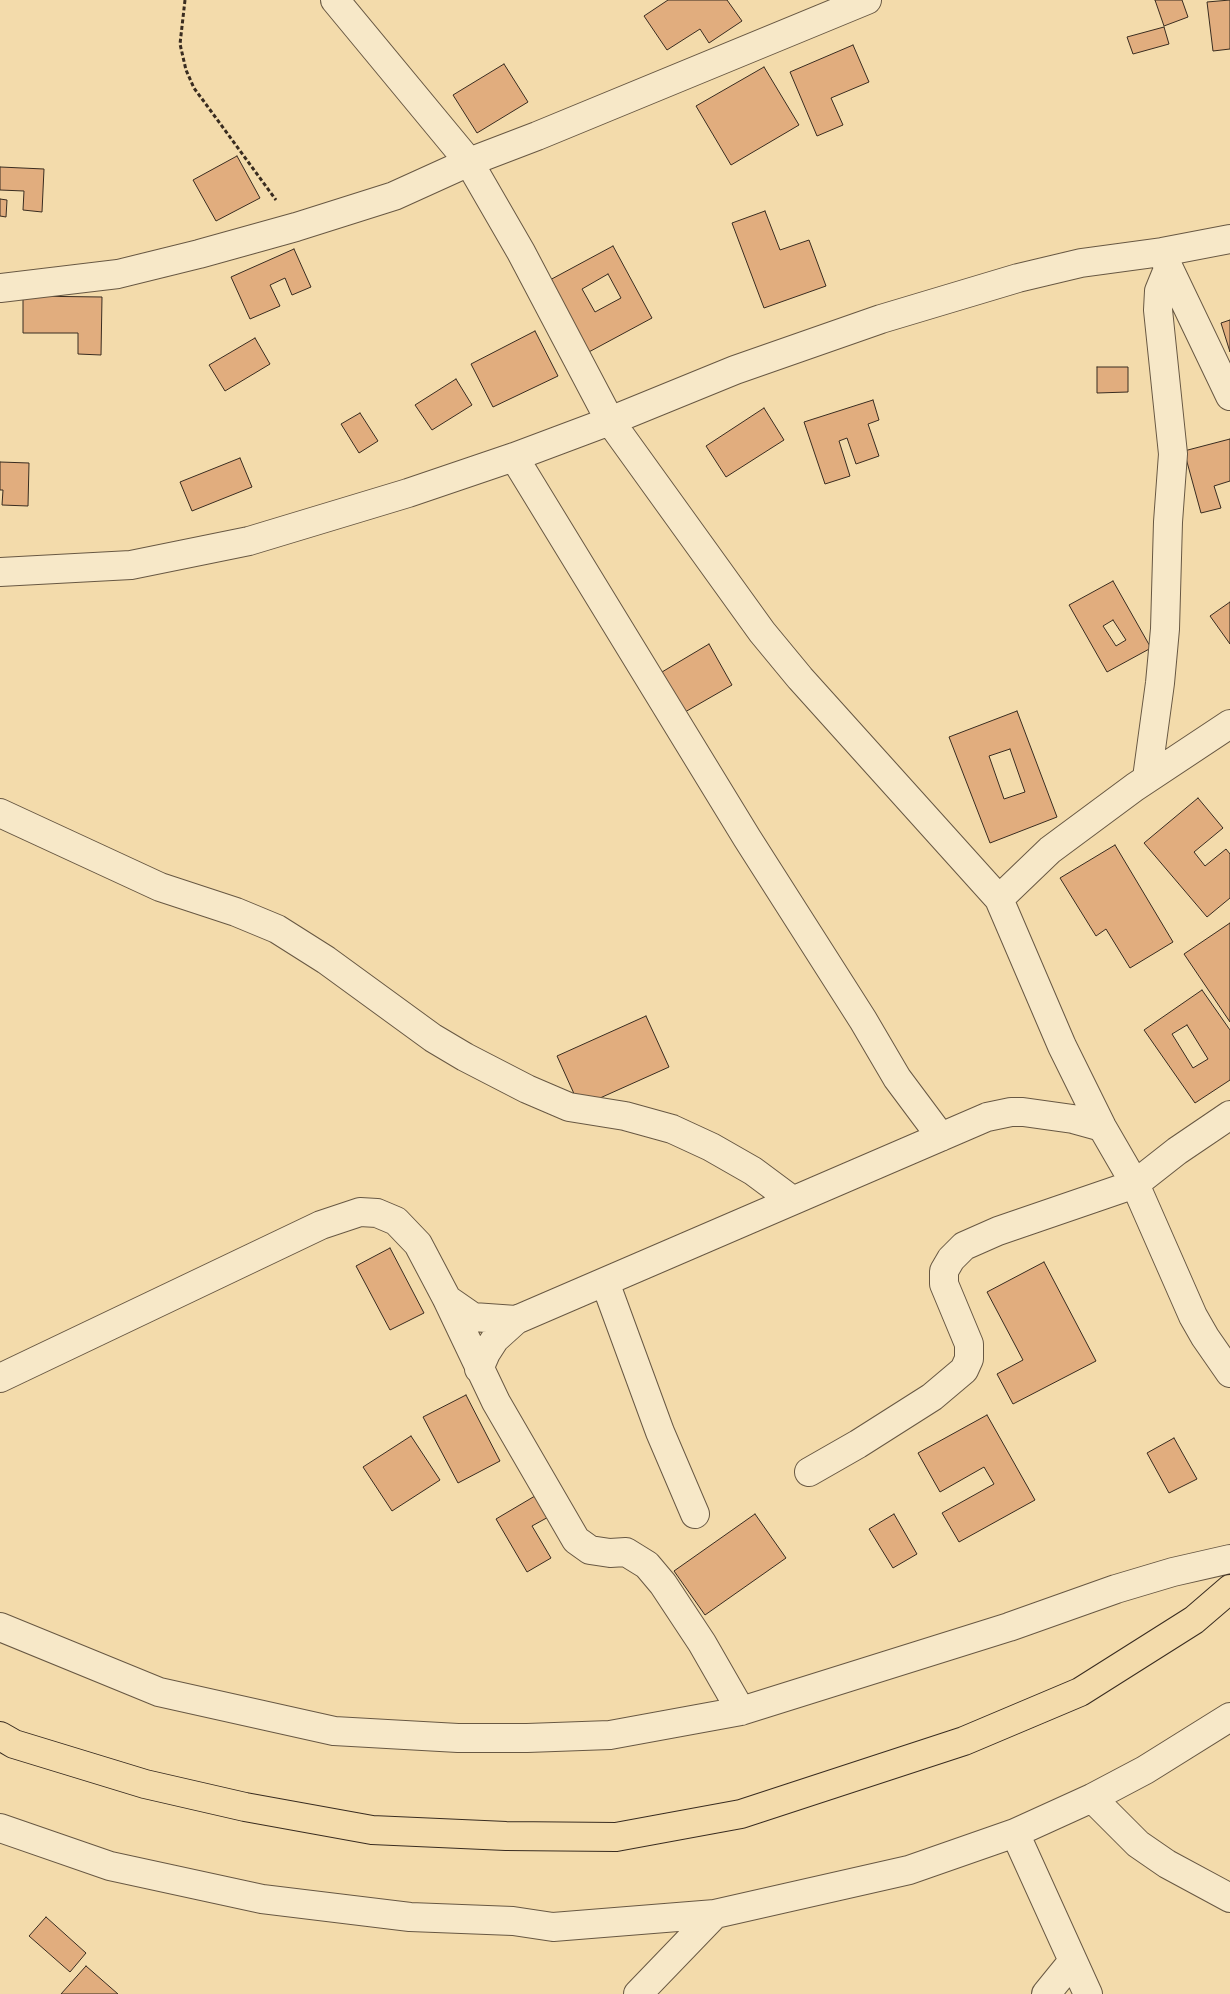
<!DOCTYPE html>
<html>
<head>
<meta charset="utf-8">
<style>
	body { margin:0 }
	canvas { display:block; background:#f3dbab }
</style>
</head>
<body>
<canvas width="1230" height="1994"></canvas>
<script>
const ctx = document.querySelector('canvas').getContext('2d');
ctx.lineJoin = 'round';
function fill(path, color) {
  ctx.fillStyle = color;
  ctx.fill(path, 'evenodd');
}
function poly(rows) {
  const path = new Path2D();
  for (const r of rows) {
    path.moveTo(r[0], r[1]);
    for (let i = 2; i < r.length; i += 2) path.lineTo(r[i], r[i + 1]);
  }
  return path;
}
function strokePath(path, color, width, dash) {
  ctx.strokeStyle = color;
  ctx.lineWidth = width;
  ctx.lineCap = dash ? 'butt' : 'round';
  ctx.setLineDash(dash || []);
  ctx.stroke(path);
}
const building = poly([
	[668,0,727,0,742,21,709,43,700,29,667,50,644,16,668,0],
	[1155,0,1182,0,1188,17,1164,26,1155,0],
	[1230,0,1230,49,1213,51,1207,2,1230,0],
	[1164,27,1169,44,1133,54,1127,37,1164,27],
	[853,45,869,82,831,98,843,125,817,136,790,72,853,45],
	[504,64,528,102,477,133,453,95,504,64],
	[764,67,799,125,731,165,696,106,764,67],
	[237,156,260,198,216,221,193,180,237,156],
	[0,167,44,169,42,212,23,210,24,191,0,190,0,167],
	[0,199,7,200,6,217,0,216,0,199],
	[765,211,780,250,809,240,826,286,764,308,732,223,765,211],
	[613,246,652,318,587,353,548,281,613,246],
	[608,274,621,298,595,312,582,289,608,274],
	[294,249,311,287,292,295,285,278,270,285,280,306,250,319,231,277,294,249],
	[23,296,102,297,101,355,78,354,78,333,23,333,23,296],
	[1230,320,1230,352,1221,323,1230,320],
	[535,331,558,376,493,407,471,364,535,331],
	[255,338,270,364,225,391,209,365,255,338],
	[1097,367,1128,367,1128,392,1097,393,1097,367],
	[456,379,472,405,432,430,415,405,456,379],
	[873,400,879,420,868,424,879,456,856,464,847,438,839,441,850,476,825,484,804,422,873,400],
	[764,408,784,440,726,477,706,446,764,408],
	[360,413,378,441,359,453,341,424,360,413],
	[1230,439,1230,481,1214,486,1221,508,1201,513,1184,451,1230,439],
	[240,458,252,487,192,511,180,482,240,458],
	[0,462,29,463,28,506,2,505,3,490,0,490,0,462],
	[1113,581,1151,648,1107,672,1069,605,1113,581],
	[1113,620,1126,640,1116,646,1103,626,1113,620],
	[1230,602,1230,644,1210,616,1230,602],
	[709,644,732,685,685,712,662,672,709,644],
	[1017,711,1057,817,990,843,949,737,1017,711],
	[1010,749,1025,792,1004,799,989,756,1010,749],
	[1198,798,1223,828,1194,852,1205,866,1226,849,1230,854,1230,898,1207,917,1144,843,1198,798],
	[1115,845,1173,942,1130,968,1106,929,1096,936,1060,878,1115,845],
	[1230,923,1230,1022,1184,954,1230,923],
	[1202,990,1230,1030,1230,1080,1195,1103,1144,1030,1202,990],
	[1187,1025,1208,1059,1193,1068,1172,1034,1187,1025],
	[646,1016,669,1067,580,1107,557,1056,646,1016],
	[390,1248,424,1313,390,1330,356,1266,390,1248],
	[1044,1262,1096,1361,1013,1404,997,1374,1023,1360,987,1292,1044,1262],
	[466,1395,500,1461,458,1483,423,1417,466,1395],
	[987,1415,1035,1500,959,1542,942,1513,994,1484,984,1467,940,1492,918,1453,987,1415],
	[411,1436,440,1480,392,1511,363,1467,411,1436],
	[1174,1438,1197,1479,1169,1493,1147,1453,1174,1438],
	[540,1493,552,1515,532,1526,551,1558,527,1572,496,1519,540,1493],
	[755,1514,786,1558,705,1615,674,1571,755,1514],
	[894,1514,917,1554,893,1568,869,1529,894,1514],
	[46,1917,86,1953,70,1972,29,1936,46,1917],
	[86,1966,118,1994,61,1994,86,1966]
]);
const path = poly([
	[185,0,180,44,186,70,194,88,276,200]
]);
const minor = poly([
	[335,0,469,162,521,252,610,421,762,632,800,678,999,899,1062,1046,1102,1127,1135,1184,1193,1316,1205,1337,1230,1373],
	[1164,258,1230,396],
	[0,288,118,274,199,254,296,227,394,196,469,162,537,136,867,0],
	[514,457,747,838,863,1020,897,1078,941,1137],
	[0,572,131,565,249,541,408,493,514,457,610,421,735,370,881,319,1018,278,1081,263,1162,252,1230,239],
	[1147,778,1160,683,1165,629,1168,522,1173,454,1158,310,1159,291,1168,269],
	[0,813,160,887,236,912,277,929,326,960,433,1038,465,1057,527,1089,569,1107,625,1116,672,1129,711,1147,753,1171,792,1200],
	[999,899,1050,850,1135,787,1230,724],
	[605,1282,660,1432,695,1514],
	[447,1299,473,1317,516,1320],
	[479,1369,486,1353,495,1339,516,1320,987,1117,1011,1112,1023,1112,1073,1119,1102,1127],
	[0,1378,321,1225,360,1212,377,1213,396,1221,418,1244,447,1299,496,1402,576,1540,590,1550,610,1553,626,1552,647,1565,663,1584,702,1643,741,1711],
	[809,1472,858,1444,932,1397,964,1370,969,1359,969,1344,944,1284,944,1271,951,1259,964,1246,998,1231,1135,1184,1177,1151,1230,1115],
	[0,1627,159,1692,334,1731,458,1738,527,1738,610,1735,741,1711,1009,1627,1116,1589,1173,1572,1230,1559],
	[1092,1798,1138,1844,1167,1864,1230,1898],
	[0,1828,110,1866,262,1899,410,1917,513,1921,553,1927,715,1914,909,1870,1015,1833,1092,1798,1145,1770,1230,1717],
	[1015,1833,1088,1994],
	[638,1994,715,1914],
	[1046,1994,1072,1962]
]);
const major = poly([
	[0,1736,14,1744,145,1784,245,1807,372,1830,506,1836,616,1837,741,1814,964,1741,1080,1692,1194,1620,1230,1589]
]);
fill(building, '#e1ad7e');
strokePath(building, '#392c20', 1);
strokePath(minor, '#685843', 30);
strokePath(major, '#392c20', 30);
strokePath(path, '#392c20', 3, [4, 2.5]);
strokePath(minor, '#f7e8c8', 28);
strokePath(major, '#f3dbab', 28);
</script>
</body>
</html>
